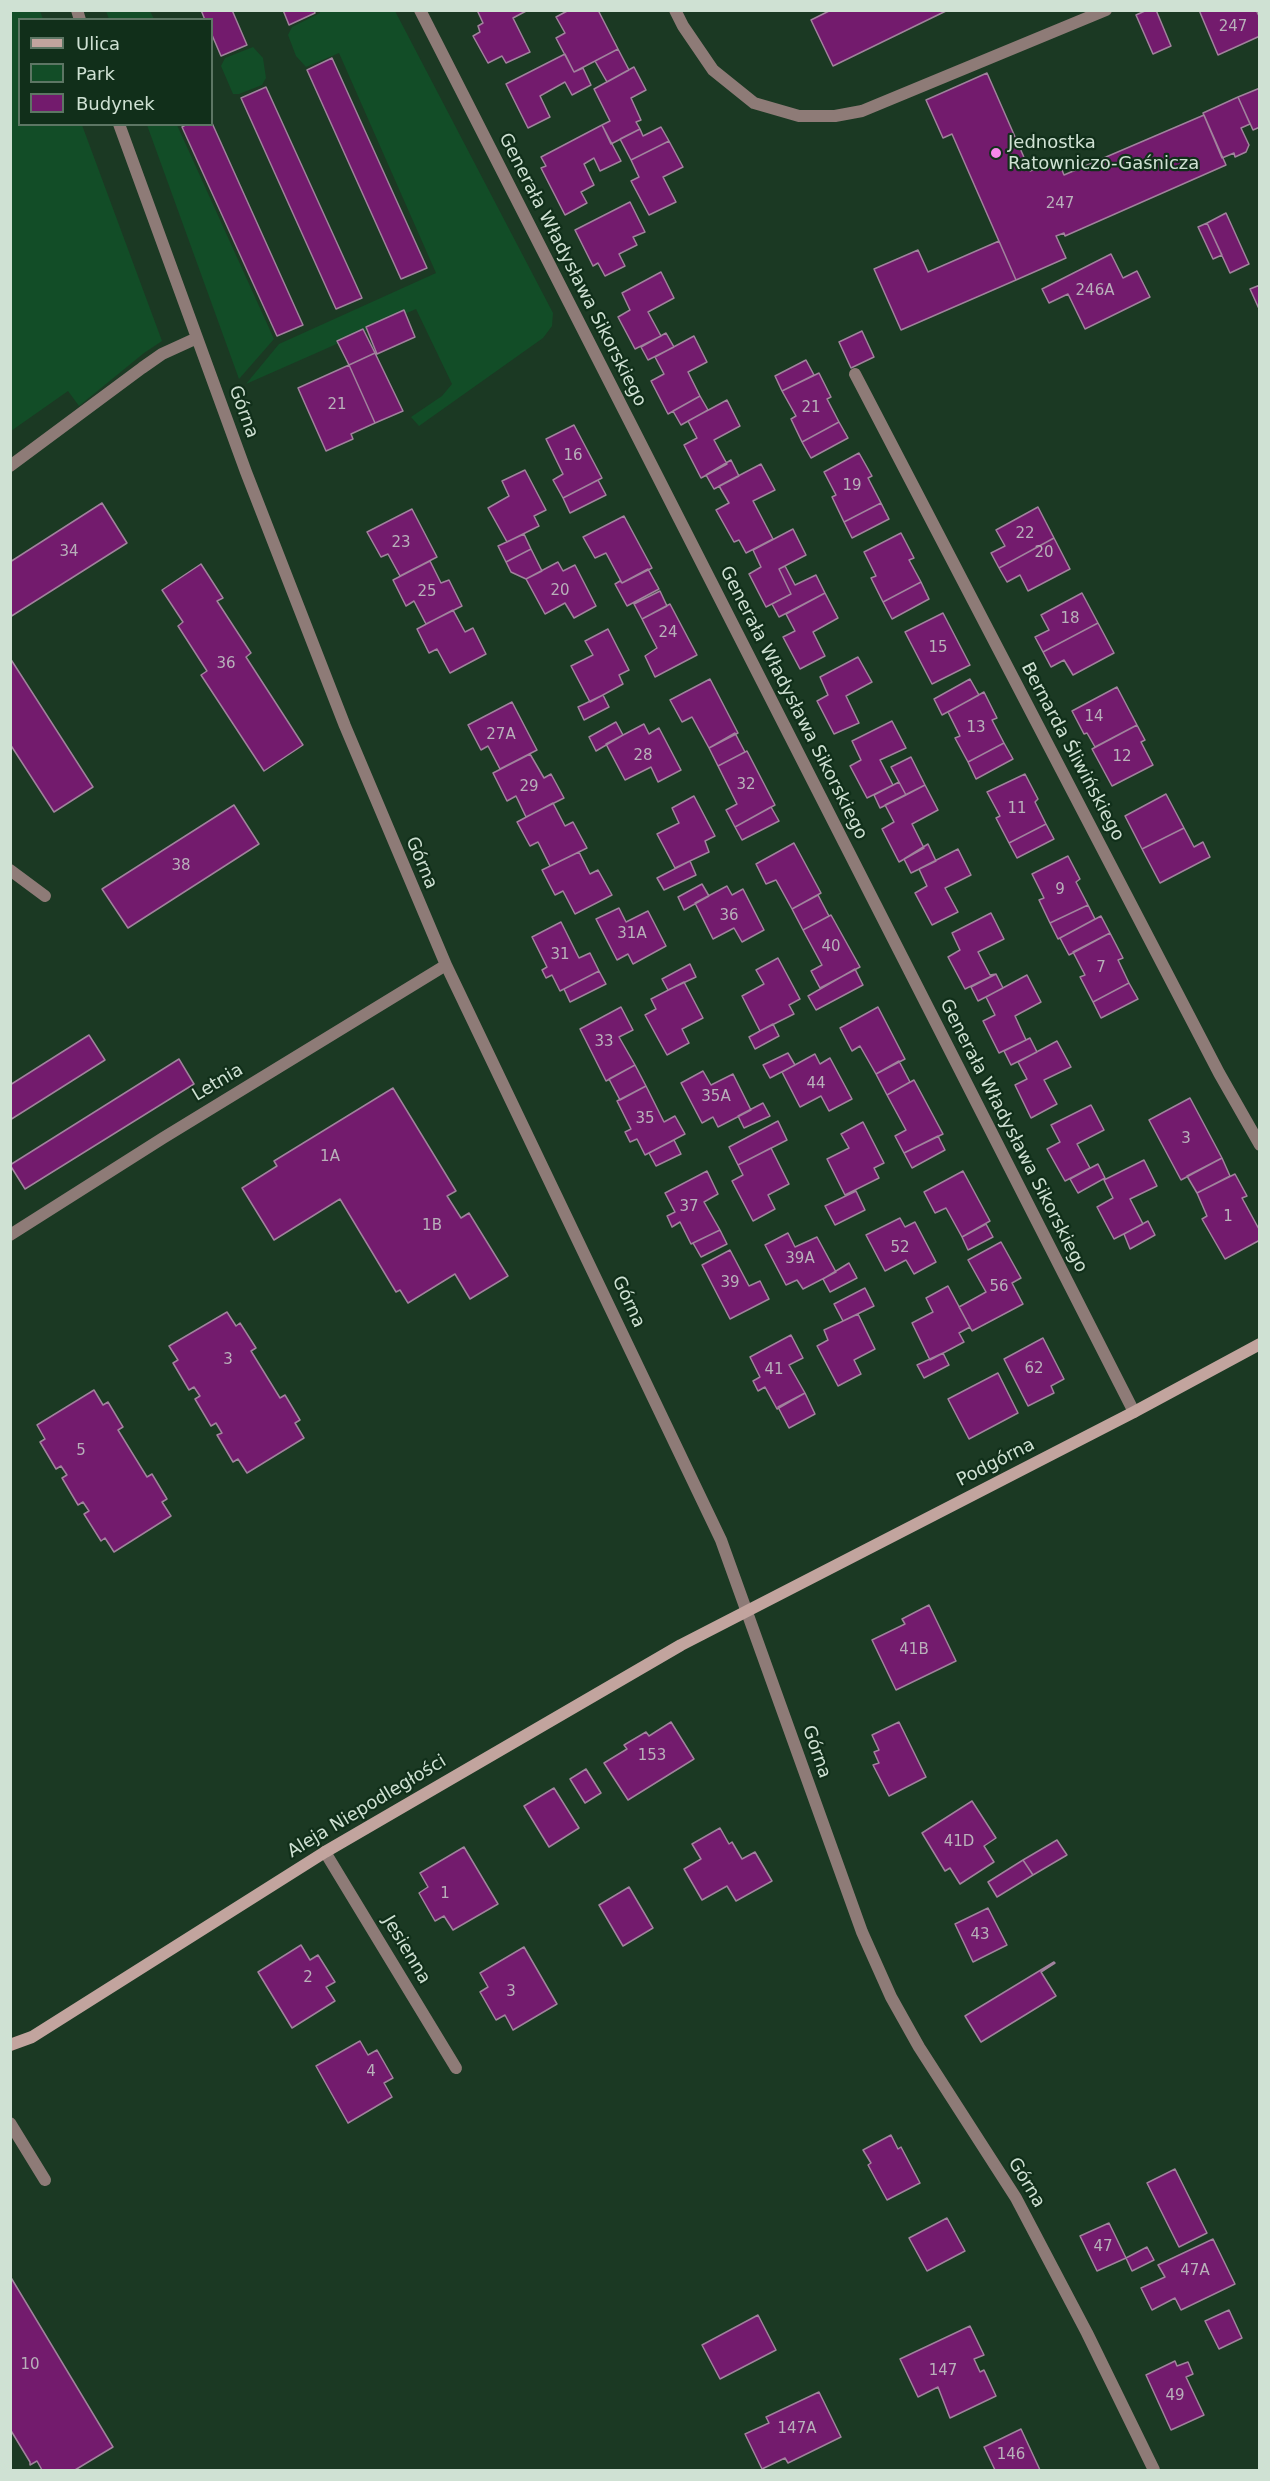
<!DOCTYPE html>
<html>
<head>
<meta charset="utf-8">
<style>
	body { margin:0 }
	#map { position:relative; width:1270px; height:2481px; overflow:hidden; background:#1b3923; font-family:"DejaVu Sans",sans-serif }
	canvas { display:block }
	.frame { position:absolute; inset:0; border:12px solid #cfe1d3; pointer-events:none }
	.legend { position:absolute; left:18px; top:18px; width:195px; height:108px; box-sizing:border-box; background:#112f1a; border:2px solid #5d7664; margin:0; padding:8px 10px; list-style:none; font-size:18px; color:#cfe1d3 }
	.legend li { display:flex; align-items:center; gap:12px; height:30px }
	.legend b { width:30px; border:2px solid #5d7664 }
</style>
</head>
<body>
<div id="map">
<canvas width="1270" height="2481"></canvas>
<div class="frame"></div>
<ul class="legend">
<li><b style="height:8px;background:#c2a49e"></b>Ulica</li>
<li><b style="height:16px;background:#124d27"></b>Park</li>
<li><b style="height:16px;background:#731b6d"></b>Budynek</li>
</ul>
</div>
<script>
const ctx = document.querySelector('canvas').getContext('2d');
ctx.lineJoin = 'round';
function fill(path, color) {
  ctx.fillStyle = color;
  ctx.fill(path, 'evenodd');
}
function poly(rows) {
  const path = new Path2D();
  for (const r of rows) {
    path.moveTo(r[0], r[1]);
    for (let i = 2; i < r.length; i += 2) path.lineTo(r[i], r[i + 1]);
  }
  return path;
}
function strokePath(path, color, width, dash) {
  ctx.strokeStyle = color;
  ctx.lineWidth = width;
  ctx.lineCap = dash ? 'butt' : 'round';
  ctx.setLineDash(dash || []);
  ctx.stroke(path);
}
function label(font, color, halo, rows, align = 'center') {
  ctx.font = font + ' "DejaVu Sans",sans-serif';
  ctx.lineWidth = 4.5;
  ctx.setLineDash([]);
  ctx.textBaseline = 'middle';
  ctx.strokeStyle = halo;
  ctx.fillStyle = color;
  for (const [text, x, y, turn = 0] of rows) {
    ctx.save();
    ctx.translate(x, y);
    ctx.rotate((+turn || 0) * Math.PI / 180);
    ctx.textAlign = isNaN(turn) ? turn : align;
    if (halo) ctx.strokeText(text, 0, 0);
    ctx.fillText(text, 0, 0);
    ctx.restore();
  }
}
const green = poly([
	[11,10,40,11,43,19,20,20,20,124,82,125,162,341,144,353,79,406,68,391,11,431],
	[106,11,150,11,154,19,109,19],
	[319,11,395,11,553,313,552,326,543,338,419,426,411,417,442,396,452,384,416,309,246,384,279,344,436,273,339,53,306,67,296,56,288,35,292,27,320,13],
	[253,47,263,58,266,78,262,85,239,94,233,94,221,66,225,58],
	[147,125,177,125,274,339,239,379]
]);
const building = poly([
	[201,10,232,10,247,45,221,56,212,35,212,20,205,20,201,10],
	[283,10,314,10,315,13,289,25,283,10],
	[477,10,528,10,513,18,530,52,506,63,502,56,488,63,473,36,480,32,478,26,483,23,477,10],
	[598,10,618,49,574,72,556,38,565,33,556,17,569,10,598,10],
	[831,10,948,10,833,66,811,20,831,10],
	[1147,10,1156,10,1171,46,1153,54,1136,15,1147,10],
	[1199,10,1256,10,1260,18,1260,36,1218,55,1199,10],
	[618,49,629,70,607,82,595,61,618,49],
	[565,54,574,72,583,68,591,85,572,95,565,82,540,96,550,117,528,128,506,84,565,54],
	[332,58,427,268,401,279,307,70,332,58],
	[634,67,646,90,631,98,641,120,636,122,640,129,611,144,602,125,610,121,594,89,634,67],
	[987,73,1030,171,1058,160,1064,175,1204,115,1226,165,1065,236,1064,233,1056,236,1066,258,1016,280,952,134,943,138,926,100,987,73],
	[266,87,362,298,336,309,241,98,266,87],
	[1260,88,1260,127,1253,130,1238,97,1260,88],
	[1238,97,1250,124,1241,128,1249,145,1246,152,1235,157,1234,153,1222,158,1203,113,1238,97],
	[212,123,303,325,277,336,182,127,187,124,212,124,212,123],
	[602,125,621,161,600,171,594,158,584,164,594,185,581,192,587,203,565,215,541,168,546,166,541,157,602,125],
	[661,127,669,141,631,160,620,139,640,129,643,136,661,127],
	[669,141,683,167,663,177,676,202,649,215,631,181,639,177,631,160,669,141],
	[630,202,645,232,633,237,637,245,619,254,625,266,605,276,598,263,593,266,575,230,630,202],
	[1226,213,1249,264,1230,273,1207,223,1226,213],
	[1207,223,1222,255,1213,259,1198,227,1207,223],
	[999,241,1016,280,901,330,874,269,918,250,928,272,999,241],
	[1111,254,1123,278,1137,271,1150,297,1085,329,1068,294,1049,303,1042,289,1111,254],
	[661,272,674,298,648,312,661,336,635,349,618,317,630,310,622,293,661,272],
	[1260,285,1260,311,1250,289,1260,285],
	[404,310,415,337,377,354,366,327,404,310],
	[363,329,375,353,349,365,337,341,363,329],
	[862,331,874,357,851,368,839,342,862,331],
	[666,333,674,347,648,360,641,347,666,333],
	[694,336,707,362,688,372,700,396,668,414,651,381,664,374,655,357,694,336],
	[375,353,403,411,375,423,349,365,375,353],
	[806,360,814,375,782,391,775,376,806,360],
	[349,365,375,423,351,434,353,439,326,451,298,388,349,365],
	[819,373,831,397,827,399,839,422,802,442,791,419,796,416,782,391,819,373],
	[700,396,708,410,681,425,673,411,700,396],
	[727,400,740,426,714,440,727,464,701,478,684,445,697,438,688,421,727,400],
	[839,422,848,438,811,458,802,442,839,422],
	[574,425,602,478,563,498,553,480,563,474,546,439,574,425],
	[859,453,872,476,868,478,881,503,844,522,832,497,836,495,824,472,859,453],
	[731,460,739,476,714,489,706,475,731,460],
	[761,464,775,490,753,501,773,539,746,553,739,540,734,542,716,510,729,503,719,486,761,464],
	[525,470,546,510,534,516,539,526,507,542,488,508,509,496,502,481,525,470],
	[598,480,606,495,570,513,563,498,598,480],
	[102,503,127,543,10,617,10,562,102,503],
	[881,503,889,519,852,538,844,522,881,503],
	[1038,507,1054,538,999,568,991,553,1005,546,996,530,1038,507],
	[412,509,437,557,400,576,388,554,381,557,367,532,412,509],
	[624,516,652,568,622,583,606,553,595,558,583,537,624,516],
	[793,529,806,555,779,569,791,594,766,607,749,574,761,567,753,550,793,529],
	[901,533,914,558,909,560,921,582,883,602,871,578,876,576,864,552,901,533],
	[524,534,531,549,506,562,498,546,524,534],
	[1054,538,1070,569,1028,591,1020,575,1007,582,999,568,1054,538],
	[531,549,542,571,526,579,511,572,506,562,531,549],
	[430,561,441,583,449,580,462,606,426,624,414,601,406,606,393,580,430,561],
	[558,562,563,571,575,565,596,606,574,618,565,603,545,614,526,579,558,562],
	[201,564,223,598,217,601,251,653,246,657,303,745,264,771,201,675,207,671,178,626,183,622,162,590,201,564],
	[785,566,795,585,816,575,825,593,779,617,772,604,791,594,779,569,785,566],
	[648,569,659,589,627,606,615,584,620,581,622,583,648,569],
	[921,582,929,599,892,619,883,602,921,582],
	[660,591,667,606,642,619,634,604,660,591],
	[825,593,838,618,813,632,825,656,800,669,783,637,795,631,786,614,825,593],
	[1082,593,1098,623,1043,652,1035,637,1049,630,1041,615,1082,593],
	[670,604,697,655,655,677,645,656,657,648,642,619,670,604],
	[453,610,465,632,473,628,486,654,450,673,437,649,429,653,417,629,453,610],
	[943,613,970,665,932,684,905,632,943,613],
	[1098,623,1114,653,1073,675,1064,660,1051,667,1043,652,1098,623],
	[608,629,629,670,619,675,623,684,590,702,571,666,593,655,585,641,608,629],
	[858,657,872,682,846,696,859,723,834,734,817,701,828,695,820,677,858,657],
	[10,658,93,787,54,812,10,744,10,658],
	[710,679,738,733,709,748,692,717,682,722,670,700,710,679],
	[970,679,979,695,942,715,934,699,970,679],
	[1117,687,1137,725,1095,747,1087,733,1084,734,1072,711,1117,687],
	[984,692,997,718,992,720,1004,743,968,762,955,738,960,736,948,712,984,692],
	[603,695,609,707,584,720,578,707,603,695],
	[512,702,537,750,500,769,488,746,481,750,468,725,512,702],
	[892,721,906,748,880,760,893,785,867,798,850,766,861,760,852,741,892,721],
	[616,722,623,735,596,751,589,737,616,722],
	[644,724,649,734,659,728,681,770,658,782,651,767,625,780,606,744,644,724],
	[1137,725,1145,740,1141,742,1153,765,1112,786,1092,749,1137,725],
	[735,733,745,752,718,766,709,748,735,733],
	[1004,743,1013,759,976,779,968,762,1004,743],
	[747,751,775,805,735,827,726,810,737,804,718,766,747,751],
	[530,754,544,778,551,774,564,798,526,817,516,796,507,801,493,773,530,754],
	[911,757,925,785,906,795,891,767,911,757],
	[1025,774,1038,799,1035,802,1046,824,1009,843,996,818,1000,816,987,792,1025,774],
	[899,782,906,795,880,808,874,795,899,782],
	[925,785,938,810,912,824,924,848,899,862,882,829,894,822,885,805,925,785],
	[1166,794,1184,828,1142,849,1125,816,1166,794],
	[694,796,715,836,705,841,709,852,675,868,657,834,679,823,672,808,694,796],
	[553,803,565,826,573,822,587,848,550,866,538,842,530,846,517,822,553,803],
	[234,805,259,844,128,928,102,889,234,805],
	[771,807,779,821,742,840,735,827,771,807],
	[1046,824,1054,839,1017,858,1009,843,1046,824],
	[1184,828,1194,847,1203,842,1210,857,1160,883,1142,849,1184,828],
	[794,843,821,893,792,909,776,880,766,884,756,864,794,843],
	[928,844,936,861,911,873,904,859,928,844],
	[958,849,971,875,945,888,958,912,932,925,915,893,927,886,919,869,958,849],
	[579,852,590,874,598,870,612,895,575,914,563,891,555,895,542,870,579,852],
	[1068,856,1080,879,1076,882,1088,905,1050,923,1039,900,1044,898,1032,874,1068,856],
	[690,861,696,875,664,890,657,878,690,861],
	[702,884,709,896,684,910,678,897,702,884],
	[727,886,732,895,743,889,764,930,742,942,734,928,713,939,695,903,727,886],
	[818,895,829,916,803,930,792,909,818,895],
	[1088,905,1095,919,1058,939,1050,923,1088,905],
	[619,908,626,922,648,911,666,946,633,964,628,954,617,960,596,919,619,908],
	[991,913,1004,939,978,952,990,975,996,974,965,989,948,957,960,950,952,933,991,913],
	[831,915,860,967,820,988,811,971,822,965,803,930,831,915],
	[1101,916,1110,933,1069,955,1060,938,1101,916],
	[561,922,579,958,590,953,599,971,560,991,552,975,546,978,542,970,547,967,532,937,561,922],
	[1110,933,1123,958,1118,960,1129,983,1093,1002,1080,977,1085,975,1073,952,1110,933],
	[778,958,800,999,789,1005,794,1014,760,1031,742,996,764,984,756,970,778,958],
	[690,964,696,977,668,990,662,979,690,964],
	[855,969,863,985,816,1010,808,996,855,969],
	[599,971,606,984,570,1002,564,989,599,971],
	[996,974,1003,988,978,1001,971,987,996,974],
	[1027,975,1041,1002,1015,1016,1026,1040,999,1053,983,1021,995,1015,986,997,1027,975],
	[684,982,703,1018,682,1029,689,1043,667,1055,645,1015,656,1009,651,999,684,982],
	[1129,983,1138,999,1101,1018,1093,1002,1129,983],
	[621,1007,633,1030,619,1037,635,1065,606,1081,580,1029,621,1007],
	[878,1007,905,1059,876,1074,860,1046,852,1051,840,1028,878,1007],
	[773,1024,779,1036,755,1049,749,1037,773,1024],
	[89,1035,105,1060,10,1120,10,1085,89,1035],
	[1030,1038,1037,1052,1011,1065,1004,1051,1030,1038],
	[1057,1041,1071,1067,1044,1080,1057,1104,1031,1118,1015,1085,1027,1079,1018,1062,1057,1041],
	[788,1053,795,1065,770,1078,763,1065,788,1053],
	[815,1054,820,1064,830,1058,852,1099,829,1111,821,1096,800,1107,782,1072,815,1054],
	[179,1059,194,1084,25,1189,10,1165,179,1059],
	[899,1061,910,1082,887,1095,876,1074,899,1061],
	[635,1065,646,1086,620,1100,609,1079,635,1065],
	[703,1071,711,1085,733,1074,751,1110,718,1127,713,1117,702,1123,681,1083,703,1071],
	[914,1080,943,1134,904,1153,895,1136,906,1130,887,1095,914,1080],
	[646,1086,664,1122,675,1116,685,1134,645,1155,637,1139,630,1142,625,1132,631,1129,617,1101,646,1086],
	[393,1088,456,1191,447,1196,461,1218,469,1213,508,1276,470,1299,455,1274,408,1303,400,1290,396,1292,340,1199,274,1240,242,1188,277,1166,274,1161,393,1088],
	[1190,1098,1222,1158,1181,1180,1149,1120,1190,1098],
	[763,1103,770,1116,744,1128,738,1116,763,1103],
	[1091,1105,1104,1130,1077,1144,1090,1168,1065,1181,1047,1149,1060,1142,1051,1125,1091,1105],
	[778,1121,787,1140,738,1165,729,1147,778,1121],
	[863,1122,884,1163,874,1168,879,1178,845,1195,827,1159,849,1148,841,1134,863,1122],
	[938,1136,945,1150,912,1168,904,1153,938,1136],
	[674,1140,681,1154,656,1166,649,1153,674,1140],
	[771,1148,789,1184,768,1195,775,1209,753,1221,732,1181,743,1175,738,1165,771,1148],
	[1222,1158,1230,1176,1197,1193,1187,1176,1222,1158],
	[1144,1160,1157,1186,1130,1199,1143,1224,1114,1239,1097,1207,1113,1198,1104,1180,1144,1160],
	[1098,1164,1105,1178,1078,1193,1070,1179,1098,1164],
	[707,1171,718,1194,704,1202,720,1230,691,1244,680,1222,672,1227,667,1216,675,1212,665,1193,707,1171],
	[963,1171,990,1221,962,1237,946,1208,935,1213,924,1192,963,1171],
	[1235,1174,1247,1196,1242,1198,1260,1231,1260,1240,1225,1259,1202,1219,1207,1216,1197,1193,1235,1174],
	[856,1191,865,1210,835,1225,825,1206,856,1191],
	[900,1218,905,1227,915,1222,936,1262,914,1274,906,1260,885,1271,866,1235,900,1218],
	[1148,1221,1155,1235,1130,1249,1124,1234,1148,1221],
	[986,1224,993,1237,968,1250,962,1237,986,1224],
	[720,1230,727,1244,701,1257,693,1243,720,1230],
	[788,1233,795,1247,817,1237,836,1272,803,1289,797,1280,786,1285,765,1245,788,1233],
	[1001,1242,1021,1278,1012,1283,1023,1304,972,1331,959,1307,986,1292,968,1260,1001,1242],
	[730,1250,749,1286,760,1281,769,1299,730,1319,702,1265,730,1250],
	[849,1263,857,1278,830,1292,823,1279,849,1263],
	[948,1286,970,1327,959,1333,964,1342,930,1360,912,1323,933,1312,926,1298,948,1286],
	[865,1288,874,1306,843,1321,834,1304,865,1288],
	[227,1312,236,1326,240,1323,256,1348,251,1351,280,1398,285,1395,300,1420,295,1423,304,1438,247,1473,238,1459,233,1462,217,1435,222,1433,216,1423,211,1426,195,1399,200,1396,194,1387,189,1390,173,1363,178,1360,169,1346,227,1312],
	[858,1314,875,1349,854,1360,861,1374,838,1386,817,1346,828,1340,824,1330,858,1314],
	[791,1335,803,1358,789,1365,805,1393,777,1409,765,1387,758,1391,753,1381,760,1377,750,1357,791,1335],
	[1043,1338,1064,1379,1051,1386,1054,1393,1028,1406,1004,1359,1043,1338],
	[943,1353,949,1365,924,1378,917,1365,943,1353],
	[998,1373,1018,1413,969,1439,948,1399,998,1373],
	[94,1390,103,1405,108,1402,123,1427,118,1430,147,1477,152,1474,167,1499,162,1502,171,1516,114,1552,105,1538,101,1541,84,1514,89,1511,83,1502,78,1505,62,1478,67,1475,61,1466,56,1469,40,1442,45,1439,37,1425,94,1390],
	[805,1393,815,1414,789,1428,778,1407,805,1393],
	[929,1605,956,1661,896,1690,872,1640,905,1624,902,1619,929,1605],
	[671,1722,694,1759,628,1800,604,1763,627,1749,624,1745,646,1732,649,1736,671,1722],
	[899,1722,926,1777,889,1796,873,1765,879,1763,874,1752,879,1750,872,1735,899,1722],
	[586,1769,601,1793,585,1803,570,1779,586,1769],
	[554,1788,579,1828,549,1847,524,1806,554,1788],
	[972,1801,996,1838,984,1846,994,1862,960,1884,950,1868,945,1871,922,1833,972,1801],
	[720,1828,729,1844,732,1842,742,1859,755,1852,772,1881,736,1901,727,1886,702,1900,684,1869,701,1859,692,1844,720,1828],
	[1057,1840,1067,1855,1033,1875,1023,1860,1057,1840],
	[464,1847,498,1904,453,1930,444,1916,435,1921,419,1893,428,1887,420,1873,464,1847],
	[1023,1860,1033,1875,997,1897,988,1882,1023,1860],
	[629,1887,653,1928,623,1946,599,1905,629,1887],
	[988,1908,1007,1945,973,1962,955,1924,988,1908],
	[301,1945,310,1960,318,1955,335,1982,326,1987,335,2001,292,2028,258,1972,301,1945],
	[524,1947,557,2004,513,2030,505,2015,496,2020,480,1992,488,1987,480,1973,524,1947],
	[1054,1962,1055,1963,1041,1972,1056,1996,981,2042,965,2016,1054,1962],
	[360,2041,368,2055,377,2050,393,2078,384,2083,392,2097,348,2123,316,2066,360,2041],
	[891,2135,898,2149,901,2147,920,2183,887,2200,868,2165,871,2163,863,2150,891,2135],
	[1175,2169,1207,2233,1179,2247,1147,2183,1175,2169],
	[947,2218,965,2251,927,2271,909,2238,947,2218],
	[1109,2223,1126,2258,1097,2271,1080,2236,1109,2223],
	[1213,2239,1235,2284,1181,2310,1175,2298,1152,2310,1141,2288,1165,2277,1158,2265,1213,2239],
	[1147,2247,1154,2260,1132,2271,1126,2258,1147,2247],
	[10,2276,113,2447,75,2470,42,2470,37,2461,30,2465,30,2462,10,2429,10,2276],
	[1229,2310,1242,2338,1219,2349,1205,2321,1229,2310],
	[758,2315,776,2350,720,2379,702,2345,758,2315],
	[970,2326,984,2355,974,2359,980,2372,984,2370,996,2396,950,2418,938,2387,918,2397,900,2359,970,2326],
	[1175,2361,1177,2366,1188,2362,1193,2374,1186,2377,1204,2415,1171,2430,1146,2375,1175,2361],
	[819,2392,841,2437,788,2463,785,2458,762,2469,745,2434,769,2423,766,2417,819,2392],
	[1021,2429,1040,2470,995,2470,984,2447,1021,2429]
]);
const street = poly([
	[77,10,80,20],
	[420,10,1134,1412],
	[675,10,683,26,713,70,754,103,799,116,835,116,862,111,1106,10],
	[119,124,246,472,345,726,446,965,721,1540,862,1932,891,1997,919,2047,1016,2198,1087,2333,1154,2470],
	[855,374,1219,1073,1260,1145],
	[10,466,142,368,162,354,197,338],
	[10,870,45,896],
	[10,1235,163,1138,446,965],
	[325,1852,456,2068],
	[10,2123,45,2180]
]);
const secondary = poly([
	[10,2045,32,2037,51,2025,325,1852,681,1645,1134,1412,1260,1344]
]);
const markers = [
	[996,153,6,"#f788ec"]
];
const numberNames = [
	["247",1233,27],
	["247",1060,204],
	["246A",1095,291],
	["21",337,405],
	["21",811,408],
	["16",573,456],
	["19",852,486],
	["22",1025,534],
	["23",401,543],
	["34",69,552],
	["20",1044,553],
	["20",560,591],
	["25",427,592],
	["18",1070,619],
	["24",668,633],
	["15",938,648],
	["36",226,664],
	["14",1094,717],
	["13",976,728],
	["27A",501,735],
	["28",643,756],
	["12",1122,757],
	["32",746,785],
	["29",529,787],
	["11",1017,809],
	["38",181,866],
	["9",1060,890],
	["36",729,916],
	["31A",632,934],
	["40",831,947],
	["31",560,955],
	["7",1101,968],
	["33",604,1042],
	["44",816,1084],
	["35A",716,1097],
	["35",645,1119],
	["3",1186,1139],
	["1A",330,1157],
	["37",689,1207],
	["1",1228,1217],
	["1B",432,1226],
	["52",900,1248],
	["39A",800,1259],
	["39",730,1283],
	["56",999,1287],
	["3",228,1360],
	["62",1034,1369],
	["41",774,1370],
	["5",81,1451],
	["41B",914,1650],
	["153",652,1756],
	["41D",959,1842],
	["1",445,1894],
	["43",980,1935],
	["2",308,1978],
	["3",511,1992],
	["4",371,2072],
	["47",1103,2247],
	["47A",1195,2271],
	["10",30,2365],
	["147",943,2371],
	["49",1175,2396],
	["147A",797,2429],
	["146",1011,2455]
];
const poiNames = [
	["Jednostka",1008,143],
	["Ratowniczo-Gaśnicza",1008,164]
];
const streetNames = [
	["Generała Władysława Sikorskiego",572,270,63],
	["Górna",243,412,70],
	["Generała Władysława Sikorskiego",793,703,63],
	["Bernarda Śliwińskiego",1072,752,62],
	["Górna",421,863,67],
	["Letnia",218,1083,-31],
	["Generała Władysława Sikorskiego",1013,1136,63],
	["Górna",628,1302,65],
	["Podgórna",996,1463,-27],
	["Górna",816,1752,71],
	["Aleja Niepodległości",367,1807,-31],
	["Jesienna",406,1950,59],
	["Górna",1026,2183,59]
];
fill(green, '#124d27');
fill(building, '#731b6d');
strokePath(building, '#a1829d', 1.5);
strokePath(street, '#8e7b77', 12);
strokePath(secondary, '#c2a49e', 12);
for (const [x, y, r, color] of markers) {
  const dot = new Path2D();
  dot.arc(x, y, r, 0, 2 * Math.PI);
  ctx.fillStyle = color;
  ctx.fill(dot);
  strokePath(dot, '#112f1a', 2);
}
label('15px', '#b8b0ba', null, numberNames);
label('18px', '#cfe1d3', '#112f1a', poiNames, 'left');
label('18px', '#cfe1d3', '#112f1a', streetNames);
</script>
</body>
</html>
